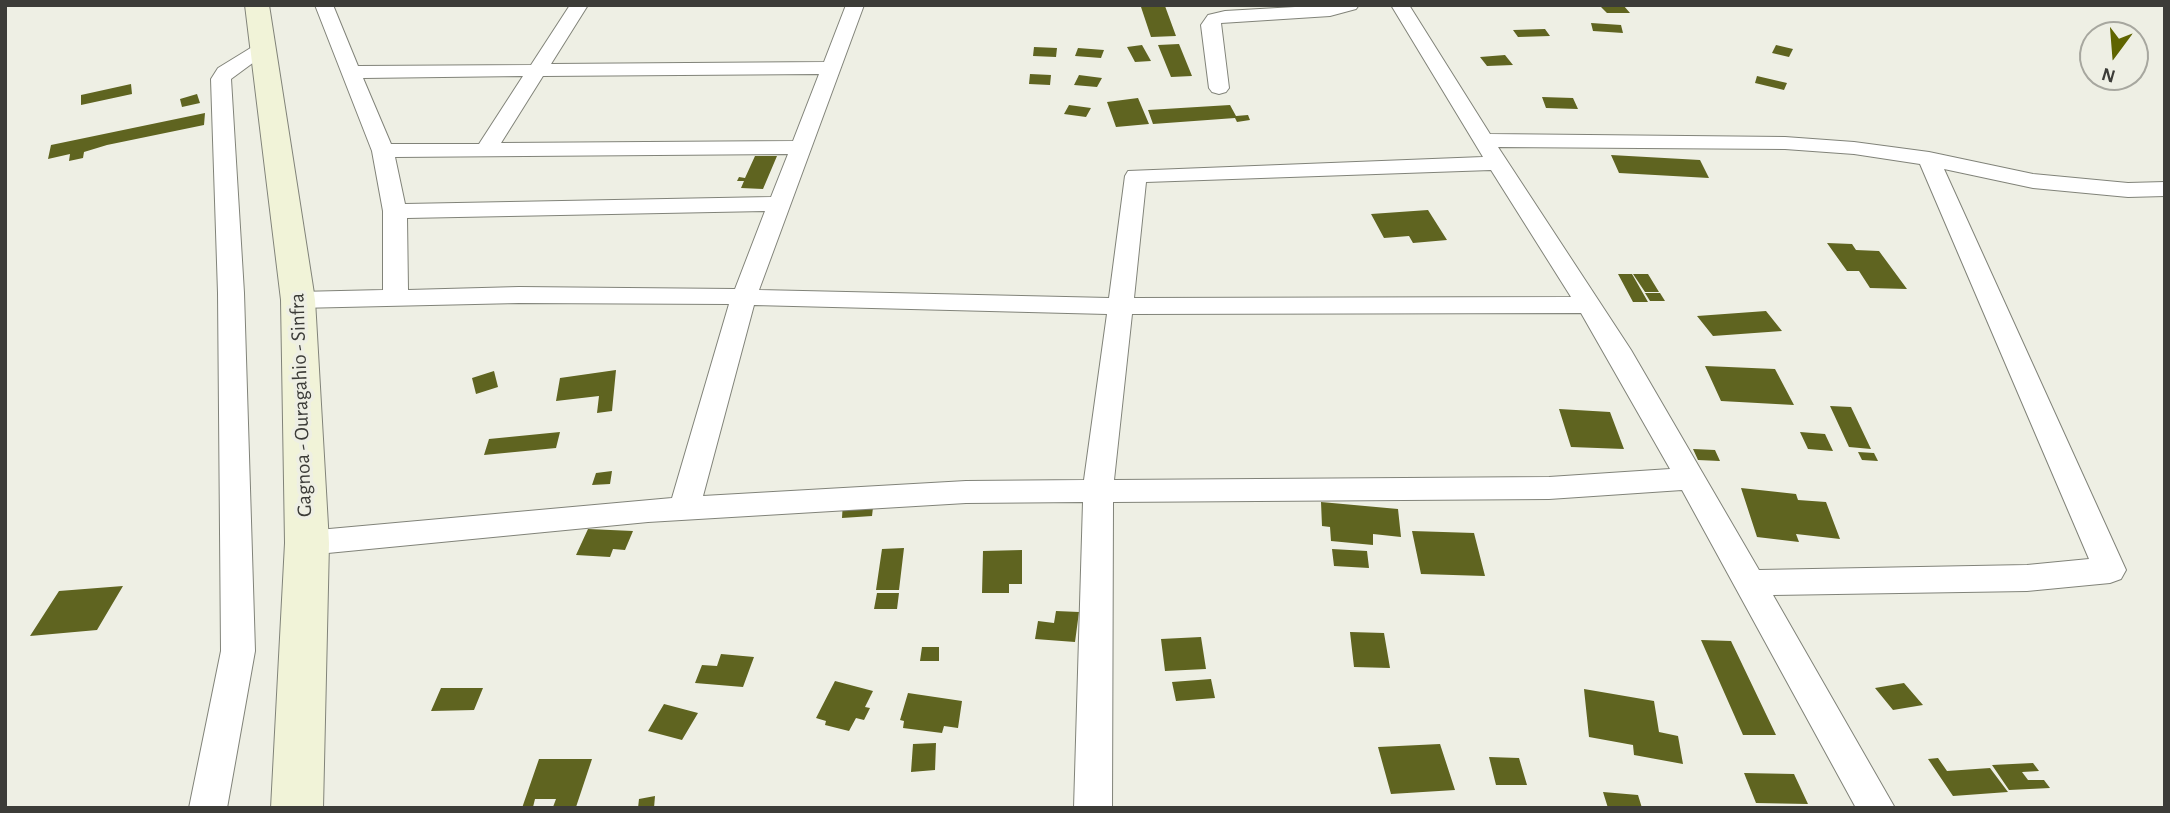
<!DOCTYPE html>
<html>
<head>
<meta charset="utf-8">
<style>
	body { margin:0 }
	#map { position:relative; width:2170px; height:813px; overflow:hidden; background:#eeefe4; font-family:"Alegreya Sans",sans-serif }
	canvas { display:block }
	.frame { position:absolute; inset:0; border:7px solid #3c3c38; pointer-events:none }
	.north { position:absolute; left:2079px; top:21px; width:70px; height:70px; box-sizing:border-box; background:#eeefe4; border:2px solid #a7a79f; border-radius:50%; rotate:196deg; font-size:19px; font-weight:700; line-height:28px; text-align:center; color:#3c3c38 }
	.north::after { content:''; display:block; margin:auto; width:24px; height:32px; background:#5f6400; clip-path:polygon(50% 0,100% 100%,50% 72%,0 100%) }
</style>
</head>
<body>
<div id="map">
<canvas width="2170" height="813"></canvas>
<div class="frame"></div>
<div class="north">N</div>
</div>
<script>
const ctx = document.querySelector('canvas').getContext('2d');
ctx.lineJoin = 'round';
function fill(path, color) {
  ctx.fillStyle = color;
  ctx.fill(path, 'evenodd');
}
function poly(rows) {
  const path = new Path2D();
  for (const r of rows) {
    path.moveTo(r[0], r[1]);
    for (let i = 2; i < r.length; i += 2) path.lineTo(r[i], r[i + 1]);
  }
  return path;
}
function strokePath(path, color, width, dash) {
  ctx.strokeStyle = color;
  ctx.lineWidth = width;
  ctx.lineCap = dash ? 'butt' : 'round';
  ctx.setLineDash(dash || []);
  ctx.stroke(path);
}
function label(font, color, halo, rows, align = 'center') {
  ctx.font = font + ' "Alegreya Sans",sans-serif';
  ctx.lineWidth = 7;
  ctx.setLineDash([]);
  ctx.textBaseline = 'middle';
  ctx.strokeStyle = halo;
  ctx.fillStyle = color;
  for (const [text, x, y, turn = 0] of rows) {
    ctx.save();
    ctx.translate(x, y);
    ctx.rotate((+turn || 0) * Math.PI / 180);
    ctx.textAlign = isNaN(turn) ? turn : align;
    if (halo) ctx.strokeText(text, 0, 0);
    ctx.fillText(text, 0, 0);
    ctx.restore();
  }
}
const building = poly([
	[1165,6,1176,36,1151,37,1141,7],
	[1624,6,1630,13,1607,13,1601,7],
	[1591,23,1621,25,1623,33,1593,31],
	[1545,29,1550,36,1518,37,1513,30],
	[1179,44,1192,76,1171,77,1158,45],
	[1142,45,1151,61,1135,62,1127,47],
	[1776,45,1793,49,1789,57,1772,53],
	[1034,47,1057,48,1056,57,1033,56],
	[1078,48,1104,50,1101,58,1075,56],
	[1505,55,1513,65,1487,66,1480,57],
	[1030,74,1051,75,1050,85,1029,84],
	[1079,75,1102,78,1097,87,1074,85],
	[1757,76,1787,83,1784,90,1755,83],
	[131,84,132,94,81,105,81,95],
	[197,94,200,103,182,107,180,99],
	[1542,97,1573,98,1578,109,1546,108],
	[1138,98,1149,124,1116,127,1107,102],
	[1069,105,1091,108,1086,117,1064,114],
	[1230,105,1236,116,1248,115,1250,120,1237,122,1235,118,1153,124,1148,110],
	[205,113,204,125,107,145,84,152,83,158,69,161,70,154,48,159,51,145],
	[1611,155,1700,160,1709,178,1619,173],
	[755,156,777,156,763,189,741,188,744,181,737,181,739,177,745,178],
	[1428,210,1447,240,1413,243,1409,236,1384,238,1371,214],
	[1827,243,1852,244,1856,250,1879,251,1907,289,1870,288,1859,271,1847,271],
	[1618,274,1632,274,1648,302,1633,302],
	[1633,274,1648,274,1659,292,1645,292],
	[1645,293,1660,293,1665,301,1650,301],
	[1766,311,1782,331,1713,336,1697,316],
	[1705,366,1775,369,1794,405,1721,401],
	[616,370,612,411,597,413,599,396,556,401,560,378],
	[494,371,498,387,476,394,472,378],
	[1830,406,1851,407,1871,449,1849,447],
	[1559,409,1610,412,1624,449,1571,447],
	[560,432,556,448,484,455,489,439],
	[1800,432,1825,434,1833,451,1808,449],
	[1693,449,1715,450,1720,461,1698,460],
	[1858,452,1874,453,1878,461,1862,460],
	[612,471,610,484,592,485,596,473],
	[1741,488,1796,494,1798,500,1826,502,1840,539,1796,534,1799,542,1757,537],
	[874,499,872,516,842,518,843,501],
	[1321,502,1398,509,1401,537,1373,534,1373,545,1331,541,1330,527,1322,526],
	[588,529,633,531,625,550,613,549,610,557,576,555],
	[1412,531,1474,533,1485,576,1421,574],
	[904,548,899,590,876,590,882,549],
	[1332,549,1367,551,1369,568,1334,566],
	[1022,550,1022,584,1009,584,1009,593,982,593,983,551],
	[123,586,97,630,30,636,59,591],
	[877,593,899,593,897,609,874,609],
	[1056,611,1079,612,1075,642,1035,639,1038,621,1054,623],
	[1350,632,1384,633,1390,668,1354,667],
	[1201,637,1206,669,1165,671,1161,639],
	[1701,640,1731,641,1776,735,1743,735],
	[922,647,939,647,939,661,920,661],
	[721,654,754,657,743,687,695,683,702,665,717,666],
	[1211,679,1215,698,1176,701,1172,682],
	[835,681,873,691,865,707,870,708,864,720,856,718,849,731,825,725,826,721,816,718],
	[1904,683,1923,705,1893,710,1875,688],
	[441,688,483,688,474,710,431,711],
	[1584,689,1654,701,1659,732,1678,736,1683,764,1634,755,1633,745,1589,737],
	[908,693,962,701,958,728,944,726,942,733,903,728,904,721,900,720],
	[664,704,698,713,682,740,648,731],
	[936,743,935,770,911,772,913,744],
	[1440,744,1455,790,1391,794,1378,747],
	[1489,757,1519,758,1527,785,1496,785],
	[1938,758,1947,771,1990,768,2008,792,1953,796,1928,759],
	[539,759,592,759,576,807,553,807,556,799,535,799,533,807,522,808],
	[2033,763,2039,771,2022,772,2028,780,2044,780,2050,788,2009,790,1992,765],
	[1744,773,1794,774,1808,804,1756,803],
	[1603,792,1638,795,1642,808,1608,808],
	[655,796,654,808,638,808,639,799]
]);
const minor = poly([
	[315,5,333,5,358,66,531,65,570,5,588,5,551,64,824,62,846,5,864,5,759,290,1109,298,1125,176,1128,171,1483,157,1391,5,1409,5,1490,134,1785,137,1854,142,1929,152,2033,174,2128,183,2165,182,2165,196,2128,197,2033,188,1944,169,2126,570,2121,579,2110,583,2027,591,1773,595,1895,808,1856,808,1682,490,1549,499,1113,502,1112,808,1074,808,1083,502,966,503,648,522,307,555,296,552,291,543,296,534,307,531,672,498,729,304,519,303,298,308,289,306,285,300,289,294,298,292,383,290,383,211,372,151,315,5],
	[819,74,793,141,501,143,543,76,819,74],
	[523,76,479,144,391,144,363,78,523,76],
	[1498,147,1785,149,1854,154,1920,164,2089,559,2027,565,1759,570,1631,350,1498,147],
	[788,154,771,197,405,204,395,157,788,154],
	[1491,170,1571,297,1134,298,1146,182,1491,170],
	[765,211,735,289,519,287,408,290,407,218,765,211],
	[754,305,1107,314,1084,480,966,481,703,496,754,305],
	[1581,313,1670,469,1549,477,1114,480,1132,314,1581,313],
	[1330,5,1359,5,1356,9,1330,16,1221,23,1229,88,1226,92,1219,94,1212,92,1209,88,1201,25,1208,15,1225,11,1330,5],
	[262,41,271,47,269,51,231,79,244,293,255,651,227,808,189,808,221,651,218,293,211,79,218,68,262,41]
]);
const secondary = poly([
	[245,5,269,5,315,300,329,543,323,808,271,808,285,543,281,300,245,5]
]);
const streetNames = [
	["Gagnoa - Ouragahio - Sinfra",301,405,-92]
];
fill(building, '#5f6420');
strokePath(minor, '#818379', 2);
strokePath(secondary, '#818379', 2);
fill(minor, '#fff');
fill(secondary, '#f1f3d8');
label('21px', '#3c3c38', '#eeefe4', streetNames);
</script>
</body>
</html>
